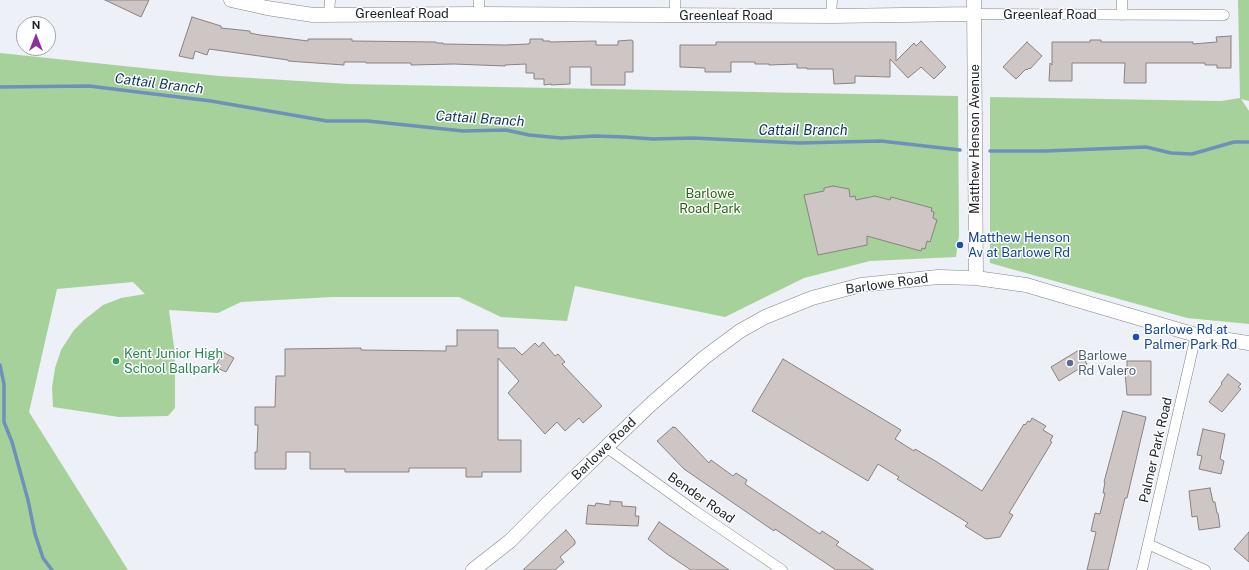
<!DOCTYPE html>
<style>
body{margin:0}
#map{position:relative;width:1249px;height:570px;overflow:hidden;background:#edf0f6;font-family:"Public Sans",sans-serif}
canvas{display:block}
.north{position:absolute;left:16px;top:16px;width:40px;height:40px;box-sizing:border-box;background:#fdfeff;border:1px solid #a4a5a7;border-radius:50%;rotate:0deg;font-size:11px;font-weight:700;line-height:16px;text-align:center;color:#1f2022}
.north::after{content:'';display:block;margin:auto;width:14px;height:18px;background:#8b319d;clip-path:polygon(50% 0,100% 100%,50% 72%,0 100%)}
</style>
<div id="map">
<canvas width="1249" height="570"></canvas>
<div class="north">N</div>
</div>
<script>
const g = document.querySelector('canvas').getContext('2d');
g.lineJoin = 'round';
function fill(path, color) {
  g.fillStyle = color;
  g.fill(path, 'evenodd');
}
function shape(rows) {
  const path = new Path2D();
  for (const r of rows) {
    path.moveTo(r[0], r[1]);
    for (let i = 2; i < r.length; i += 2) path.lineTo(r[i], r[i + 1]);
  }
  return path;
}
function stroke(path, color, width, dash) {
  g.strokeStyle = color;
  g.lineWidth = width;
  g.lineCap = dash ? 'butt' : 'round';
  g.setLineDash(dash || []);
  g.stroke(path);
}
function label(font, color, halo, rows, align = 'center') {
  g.font = font + ' "Public Sans",sans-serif';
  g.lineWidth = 3;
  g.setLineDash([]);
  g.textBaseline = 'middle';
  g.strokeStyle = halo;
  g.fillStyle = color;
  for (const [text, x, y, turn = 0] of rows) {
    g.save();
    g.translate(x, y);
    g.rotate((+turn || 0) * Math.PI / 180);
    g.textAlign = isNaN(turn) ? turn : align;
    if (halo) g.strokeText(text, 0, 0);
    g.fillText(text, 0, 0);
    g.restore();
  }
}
fill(shape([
 [1238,0,1249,0,1249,101,1241,99,1249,111,1249,324,1187,318,990,263,990,97,1221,101,1240,98],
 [0,53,219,76,349,84,958,96,959,235,956,257,870,261,804,278,725,317,575,286,567,321,501,317,459,297,332,297,241,302,218,313,169,310,175,354,175,408,168,416,119,417,53,407,52,388,55,368,61,350,74,330,84,320,103,305,121,298,145,294,133,282,57,289,29,412,128,570,0,570]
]), '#a7d19a');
stroke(shape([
 [0,87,89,86,211,101,327,121,368,121,463,131,506,130,529,135,561,138,595,136,625,137,653,139,693,138,799,143,881,141,960,150],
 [990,151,1045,151,1146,147,1171,153,1192,154,1234,142,1249,142],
 [0,365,4,384,4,422,12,442,28,500,35,534,43,558,52,570]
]), '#6d91ba', 3.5);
const building = shape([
 [105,0,149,0,141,17,105,0],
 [192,17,221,26,221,28,250,31,250,33,260,35,308,41,308,39,352,39,352,41,436,42,437,43,443,43,443,44,505,45,529,44,529,43,530,43,530,39,543,39,543,41,550,41,550,42,596,41,596,45,618,45,618,41,631,40,633,41,633,72,625,72,625,85,591,85,591,67,570,67,570,84,551,85,551,84,544,85,544,79,534,79,534,73,526,73,526,64,505,65,505,66,454,64,411,65,411,63,366,63,366,62,344,62,344,65,288,61,288,60,209,49,207,55,195,51,193,59,179,56,192,17],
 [1231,36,1231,68,1217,68,1217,65,1205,65,1205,63,1146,63,1146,83,1124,83,1125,63,1072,63,1072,81,1049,81,1050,63,1052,65,1052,42,1090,42,1090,40,1101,40,1101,42,1193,42,1193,44,1217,42,1216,37,1231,36],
 [921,41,946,67,934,79,921,67,908,78,890,59,890,77,855,76,855,83,834,84,833,69,807,69,807,68,797,68,797,64,769,65,769,64,755,64,755,62,731,62,731,72,705,72,705,68,680,67,680,45,716,45,716,42,896,42,896,61,914,43,916,46,921,41],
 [1027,42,1042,56,1030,69,1029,68,1027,70,1026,69,1016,79,1003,67,1027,42],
 [833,186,849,189,850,197,855,196,856,200,875,196,890,200,891,197,932,208,931,211,934,212,933,218,937,220,930,242,927,241,925,249,922,248,921,251,867,236,867,245,818,255,804,195,824,191,824,188,833,186],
 [457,330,498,330,498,348,515,348,522,355,535,343,539,347,543,342,555,356,558,354,565,362,562,364,602,406,583,423,579,418,565,431,557,422,545,434,508,393,519,381,498,358,498,440,521,440,521,472,482,472,482,477,466,477,466,468,409,468,409,472,345,472,345,469,310,469,310,452,286,452,286,469,255,469,255,452,257,452,258,425,255,425,255,407,275,407,276,376,285,376,285,349,361,348,361,350,446,351,446,346,457,346,457,330],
 [1079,350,1087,364,1059,381,1051,367,1079,350],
 [223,352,234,358,226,372,215,367,223,352],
 [783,359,901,430,895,439,914,451,915,449,937,462,982,491,1024,424,1025,425,1028,421,1030,422,1032,418,1046,426,1043,430,1053,436,1050,441,1052,442,1009,513,1013,515,1000,537,986,539,965,526,968,523,897,479,899,477,878,464,868,481,752,411,783,359],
 [1127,361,1151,361,1151,395,1127,395,1125,372,1127,372,1127,361],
 [1228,374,1241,384,1238,387,1241,389,1222,412,1209,402,1222,384,1221,383,1228,374],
 [1123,411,1146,417,1127,498,1125,498,1108,570,1087,570,1096,532,1091,531,1095,513,1100,514,1105,493,1103,493,1105,482,1104,482,1123,411],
 [673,427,674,428,675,427,709,463,711,460,733,476,736,473,747,480,745,484,820,534,822,531,839,542,836,545,874,570,836,570,775,529,774,531,684,469,657,441,673,427],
 [1203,429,1225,434,1220,459,1224,461,1221,474,1199,469,1202,456,1197,455,1203,429],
 [1210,488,1213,502,1215,502,1217,513,1218,513,1220,527,1199,530,1197,516,1192,517,1189,491,1210,488],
 [610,501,622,502,622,506,636,507,635,516,639,516,638,526,586,524,588,505,595,506,596,503,610,505,610,501],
 [659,522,681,537,729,570,691,570,667,554,648,539,659,522],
 [566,530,575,541,575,544,560,557,564,562,555,570,523,570,566,530],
 [1249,532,1249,562,1234,549,1249,532]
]);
fill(building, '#cdc6c4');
stroke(building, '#898281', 1);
const street = shape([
 [479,0,479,14],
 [1122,0,1122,15],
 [329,14,330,0],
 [974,14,1224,15],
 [675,15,675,0],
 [831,16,832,0],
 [606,447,695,511,782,570],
 [1148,544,1205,570],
 [1142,570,1196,335]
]);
const secondary = shape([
 [231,0,267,8,313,15,479,14,831,16,974,14],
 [974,0,976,278],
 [473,570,510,541,549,502,650,405,705,357,740,331,765,317,812,298,861,285,938,277,976,278,1026,285,1196,335,1249,343]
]);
stroke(street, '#818489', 11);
stroke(secondary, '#818489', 15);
stroke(street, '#fff', 10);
stroke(secondary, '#fff', 14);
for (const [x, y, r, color] of [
 [960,245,4,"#1a4fb4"],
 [1136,337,4,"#1a4fb4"],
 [116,361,4,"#2e9e5b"],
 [1070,363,4,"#5c6f8a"]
]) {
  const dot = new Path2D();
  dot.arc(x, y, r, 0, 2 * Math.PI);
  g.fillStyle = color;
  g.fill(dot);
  stroke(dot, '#fdfeff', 1.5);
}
label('13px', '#1f2022', '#fdfeff', [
 ["Greenleaf Road",402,14],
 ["Greenleaf Road",1050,15],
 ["Greenleaf Road",726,16],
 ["Matthew Henson Avenue",975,139,-90],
 ["Barlowe Road",887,284,-8],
 ["Barlowe Road",604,449,-44],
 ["Palmer Park Road",1156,450,-77],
 ["Bender Road",701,498,35]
]);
label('13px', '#2c6511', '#fdfeff', [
 ["Barlowe",710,194],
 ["Road Park",710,209]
]);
label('13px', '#164399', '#fdfeff', [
 ["Matthew Henson",968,238],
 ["Av at Barlowe Rd",968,253],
 ["Barlowe Rd at",1144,330],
 ["Palmer Park Rd",1144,345]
], 'left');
label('13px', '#27864d', '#fdfeff', [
 ["Kent Junior High",124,354],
 ["School Ballpark",124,369]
], 'left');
label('13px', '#4e5e75', '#fdfeff', [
 ["Barlowe",1078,356],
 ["Rd Valero",1078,371]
], 'left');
label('italic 14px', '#0f3559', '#fdfeff', [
 ["Cattail Branch",159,84,7],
 ["Cattail Branch",480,119,4],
 ["Cattail Branch",803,131]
]);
</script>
